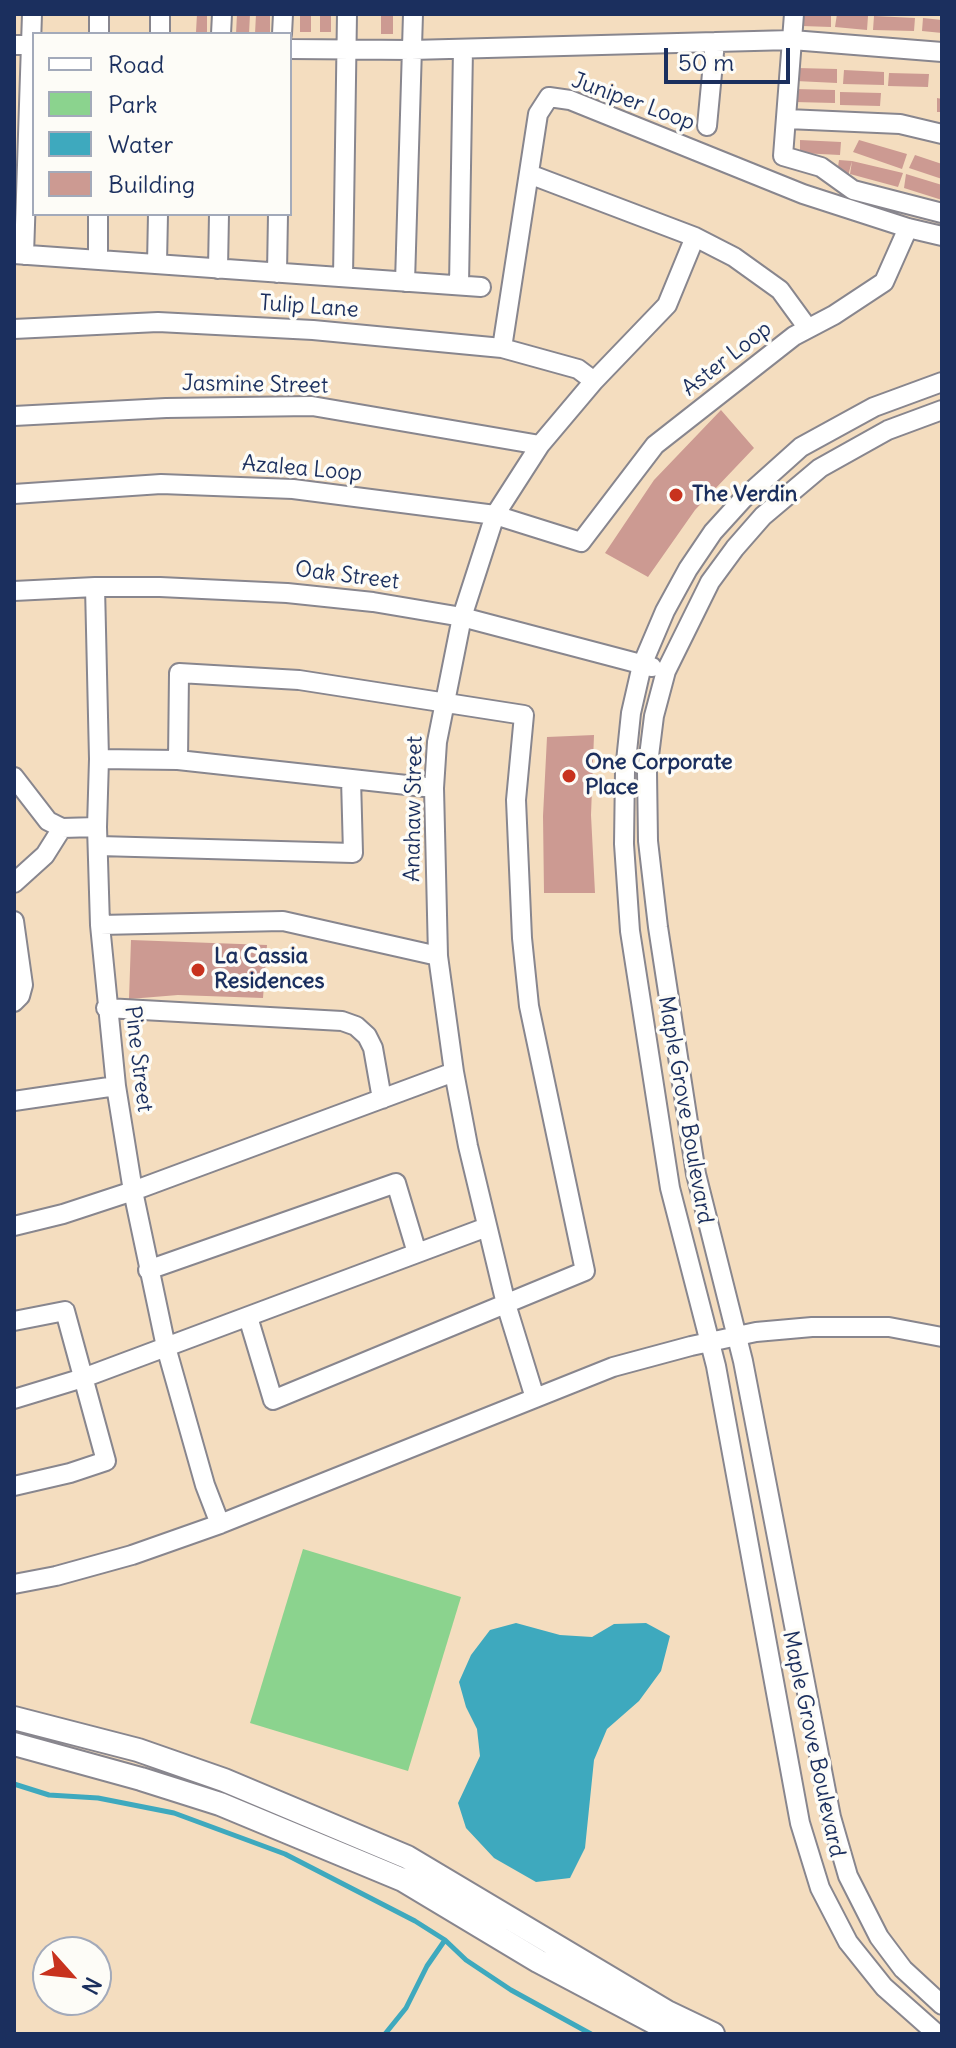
<!DOCTYPE html>
<style>
body{margin:0}
#map{position:relative;width:956px;height:2048px;overflow:hidden;background:#f4ddbf;font-family:Delius,sans-serif}
canvas{display:block}
.frame{position:absolute;inset:0;border:16px solid #1b2f5e;pointer-events:none}
.legend{position:absolute;left:32px;top:32px;width:260px;height:184px;box-sizing:border-box;background:#fdfcf7;border:2px solid #a3aaba;margin:0;padding:10px 14px;list-style:none;font-size:24px;color:#1b2f5e}
.legend li{display:flex;align-items:center;gap:16px;height:40px}
.legend b{width:40px;border:2px solid #a3aaba}
.north{position:absolute;left:32px;top:1936px;width:80px;height:80px;box-sizing:border-box;background:#fdfcf7;border:2px solid #a3aaba;border-radius:50%;rotate:117deg;font-size:22px;font-weight:700;line-height:32px;text-align:center;color:#1b2f5e}
.north::after{content:'';display:block;margin:auto;width:28px;height:36px;background:#c8321e;clip-path:polygon(50% 0,100% 100%,50% 72%,0 100%)}
.scale{position:absolute;left:664px;top:48px;width:126px;height:36px;box-sizing:border-box;border:4px solid #1b2f5e;border-top:0;padding-left:10px;font-size:24px;line-height:28px;white-space:nowrap;color:#1b2f5e;-webkit-text-stroke:6px #fdfcf7;paint-order:stroke}
</style>
<div id="map">
<canvas width="956" height="2048"></canvas>
<div class="frame"></div>
<ul class="legend">
<li><b style="height:10px;background:#fff"></b>Road</li>
<li><b style="height:22px;background:#8bd38e"></b>Park</li>
<li><b style="height:22px;background:#3ea9be"></b>Water</li>
<li><b style="height:22px;background:#cc9a92"></b>Building</li>
</ul>
<div class="north">N</div>
<div class="scale">50 m</div>
</div>
<script>
const g = document.querySelector('canvas').getContext('2d');
g.lineJoin = 'round';
function fill(path, color) {
  g.fillStyle = color;
  g.fill(path, 'evenodd');
}
function shape(rows) {
  const path = new Path2D();
  for (const r of rows) {
    path.moveTo(r[0], r[1]);
    for (let i = 2; i < r.length; i += 2) path.lineTo(r[i], r[i + 1]);
  }
  return path;
}
function stroke(path, color, width, dash) {
  g.strokeStyle = color;
  g.lineWidth = width;
  g.lineCap = dash ? 'butt' : 'round';
  g.setLineDash(dash || []);
  g.stroke(path);
}
function label(font, color, halo, rows, align = 'center') {
  g.font = font + ' Delius,sans-serif';
  g.lineWidth = 7;
  g.setLineDash([]);
  g.textBaseline = 'middle';
  g.strokeStyle = halo;
  g.fillStyle = color;
  for (const [text, x, y, turn = 0] of rows) {
    g.save();
    g.translate(x, y);
    g.rotate((+turn || 0) * Math.PI / 180);
    g.textAlign = isNaN(turn) ? turn : align;
    if (halo) g.strokeText(text, 0, 0);
    g.fillText(text, 0, 0);
    g.restore();
  }
}
fill(shape([
 [303,1549,461,1597,408,1771,250,1723]
]), '#8bd38e');
fill(shape([
 [516,1623,560,1635,592,1637,614,1624,646,1623,670,1636,661,1671,639,1701,607,1729,594,1760,585,1848,570,1878,536,1882,494,1858,466,1828,458,1803,480,1756,477,1729,466,1707,459,1682,471,1655,490,1630]
]), '#3ea9be');
stroke(shape([
 [14,1784,49,1795,98,1798,174,1813,285,1854,415,1921,445,1940,466,1960,511,1990,591,2034],
 [385,2034,406,2008,427,1966,445,1940]
]), '#3ea9be', 5);
fill(shape([
 [197,14,207,14,207,32,196,32],
 [237,14,250,14,249,34,236,34],
 [256,14,270,14,270,34,255,34],
 [300,14,311,14,311,32,300,32],
 [320,14,331,14,331,32,320,32],
 [381,14,393,14,393,34,381,34],
 [802,14,831,15,831,27,802,26],
 [837,14,868,16,867,30,835,27],
 [874,16,915,18,914,31,873,30],
 [923,18,942,20,942,33,922,31],
 [797,68,837,69,837,83,796,81],
 [844,70,884,72,884,85,843,84],
 [889,73,929,74,928,87,888,86],
 [795,89,835,90,835,103,794,102],
 [840,92,881,93,880,106,840,105],
 [937,98,942,99,942,112,937,112],
 [800,140,841,142,840,155,800,153],
 [859,140,907,154,902,169,853,152],
 [915,155,942,164,942,179,909,168],
 [839,160,852,161,903,173,898,187,850,174,852,161,848,176,837,174],
 [906,174,942,185,942,200,904,188],
 [721,410,754,448,695,510,648,577,605,553,654,480],
 [594,735,591,815,595,893,544,893,543,816,547,737],
 [131,940,267,945,263,998,178,995,129,999]
]), '#cc9a92');
const minor = shape([
 [794,14,783,156,821,167,853,190,942,213],
 [99,34,99,14],
 [160,34,160,14],
 [221,34,222,14],
 [282,34,283,14],
 [14,45,34,45],
 [290,49,411,50,792,40,942,52],
 [787,119,900,124,942,134],
 [707,126,715,42],
 [529,174,695,237,734,257,780,290,807,327],
 [14,254,481,287],
 [24,255,32,14],
 [98,260,98,214],
 [157,264,158,214],
 [218,269,219,214],
 [277,273,278,214],
 [343,277,347,14],
 [405,282,413,14],
 [459,285,463,49],
 [14,329,158,322,313,330,502,348,578,369,594,381],
 [502,348,538,114,549,97,570,100,803,194,908,228,942,236],
 [942,410,888,430,820,468,763,516,735,548,710,582,666,671,654,716,647,772,648,841,658,927,696,1174,743,1361,831,1817,848,1876,879,1937,903,1969,942,2005],
 [14,416,166,408,312,406,540,445],
 [14,494,161,484,293,489,495,515,581,542,655,445,794,336,834,315,884,282,908,228],
 [95,587,99,759,97,827,100,925,116,1086,133,1191,166,1347,205,1485,220,1524],
 [14,591,95,587,160,587,287,593,373,602,462,617,652,667],
 [99,759,178,760,434,788],
 [178,760,179,673,299,680,524,715,516,800,522,938,529,1006,585,1271,273,1400,248,1317],
 [14,777,48,821,62,828,97,827],
 [99,846,353,853,351,779],
 [14,883,45,855,62,828],
 [14,921,23,985,20,996,14,1002],
 [100,925,283,921,438,956],
 [106,1008,342,1021,356,1026,367,1036,373,1048,382,1099],
 [14,1101,116,1086],
 [14,1226,63,1214,133,1191,454,1072],
 [148,1270,396,1183,417,1253],
 [14,1321,65,1311,106,1461,70,1473,14,1486],
 [535,1398,506,1304,468,1146,454,1072,438,956,434,788,437,742,462,617,495,515,540,445,594,381,667,305,695,237],
 [14,1399,83,1378,487,1227],
 [14,1584,56,1576,132,1555,220,1524,613,1367,691,1346,756,1332,812,1327,889,1327,942,1337],
 [937,2034,884,1987,848,1942,820,1888,800,1823,716,1366,670,1188,630,931,624,844,625,771,631,713,642,665,665,611,688,569,713,532,743,499,801,447,874,407,942,382]
]);
const major = shape([
 [14,1718,138,1750,224,1780,407,1857,667,2012,713,2034],
 [14,1744,141,1779,220,1804,403,1880,538,1961,676,2034]
]);
stroke(minor, '#88868e', 22);
stroke(major, '#88868e', 26);
stroke(minor, '#fff', 18);
stroke(major, '#fff', 22);
for (const [x, y, r, color] of [
 [676,495,8,"#c8321e"],
 [569,776,8,"#c8321e"],
 [198,970,8,"#c8321e"]
]) {
  const dot = new Path2D();
  dot.arc(x, y, r, 0, 2 * Math.PI);
  g.fillStyle = color;
  g.fill(dot);
  stroke(dot, '#fdfcf7', 3);
}
label('22px', '#1b2f5e', '#fdfcf7', [
 ["Juniper Loop",633,102,20],
 ["Tulip Lane",309,307,4],
 ["Aster Loop",727,359,-38],
 ["Jasmine Street",255,385,1],
 ["Azalea Loop",302,469,5],
 ["Oak Street",347,576,7],
 ["Anahaw Street",414,809,-89],
 ["Pine Street",138,1059,83],
 ["Maple Grove Boulevard",685,1110,80],
 ["Maple Grove Boulevard",813,1744,78]
]);
label('bold 22px', '#1b2f5e', '#fdfcf7', [
 ["The Verdin",692,495],
 ["One Corporate",585,763],
 ["Place",585,788],
 ["La Cassia",214,957],
 ["Residences",214,982]
], 'left');
</script>
